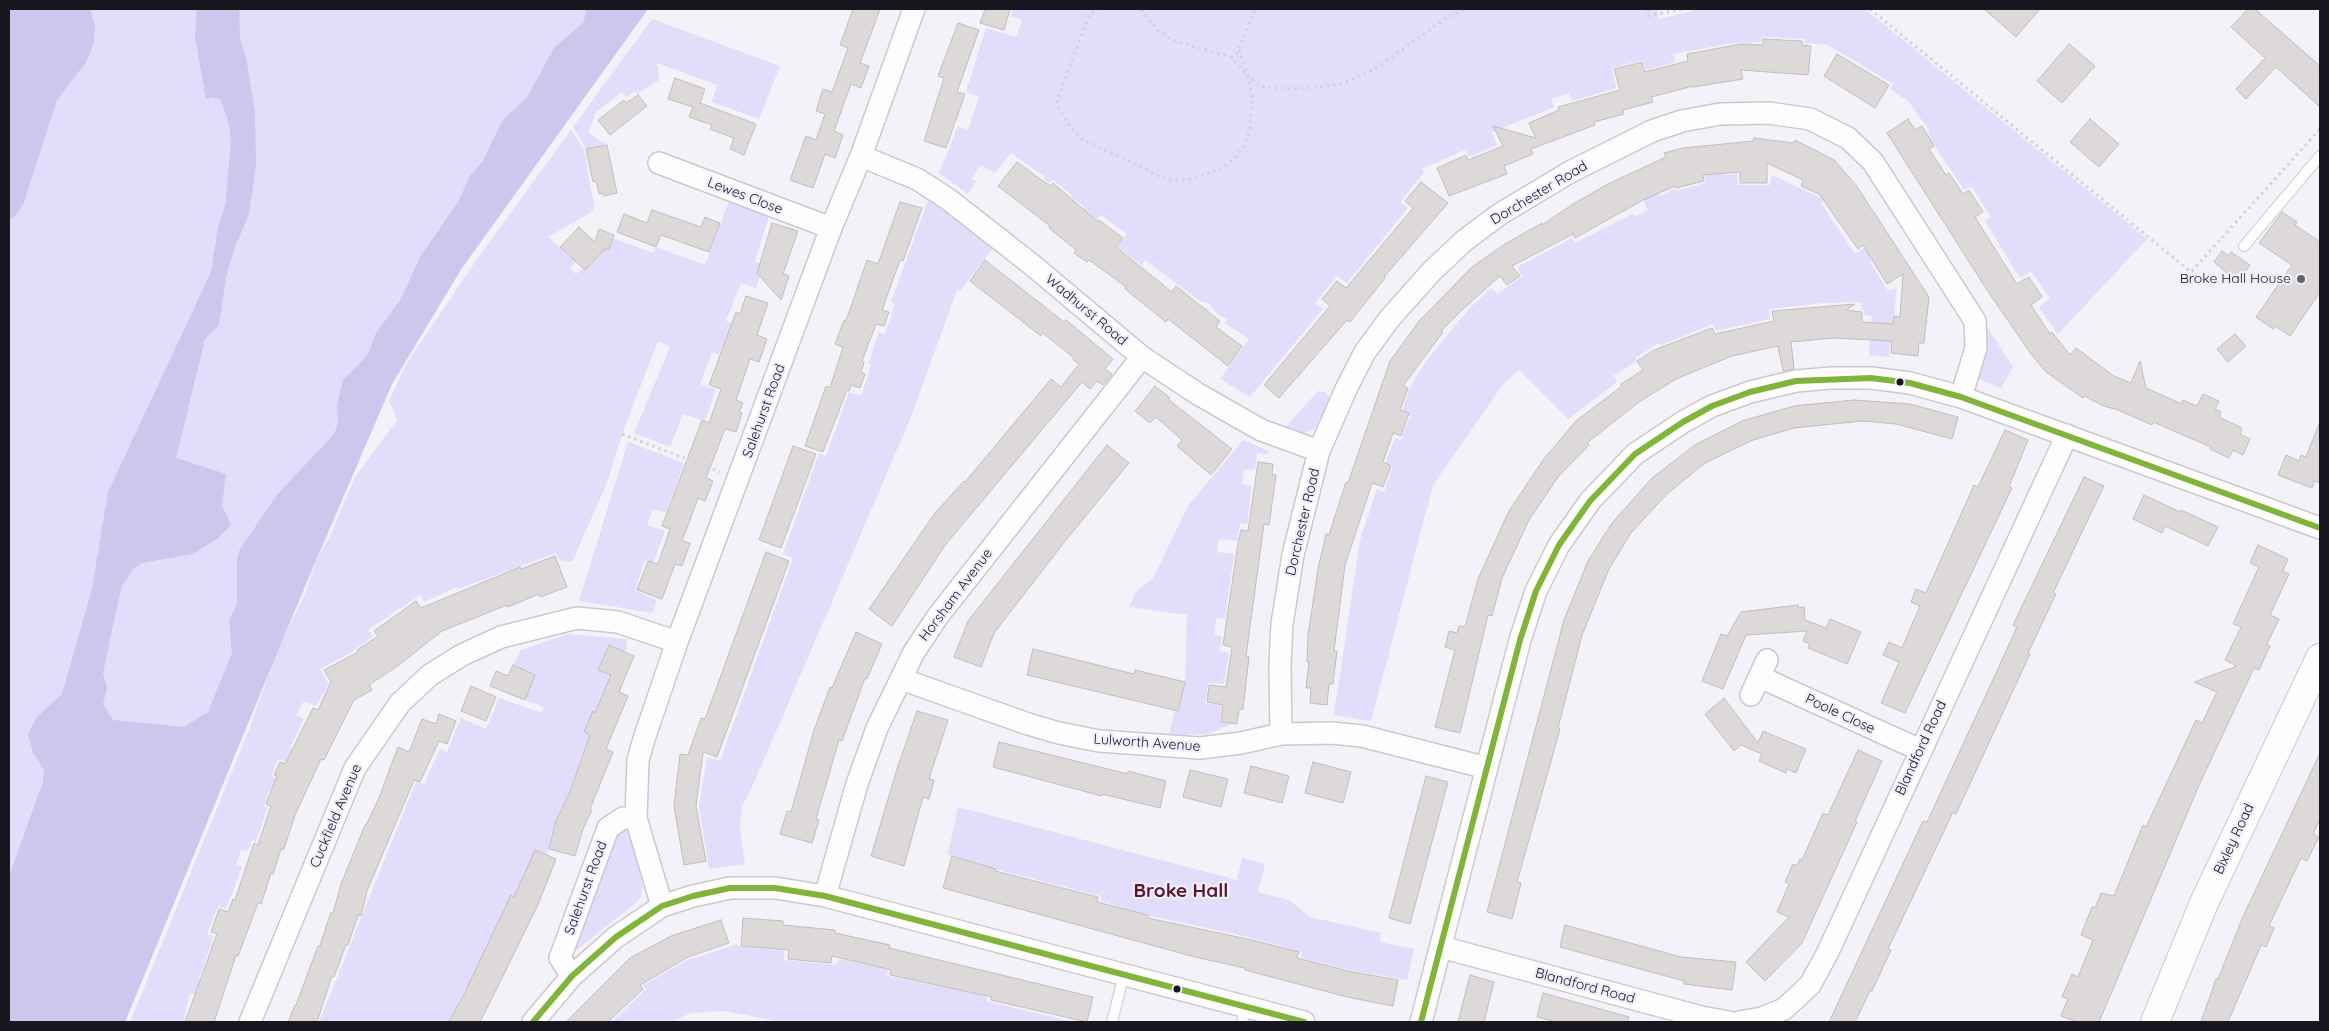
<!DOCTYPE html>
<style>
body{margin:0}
#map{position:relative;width:2329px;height:1031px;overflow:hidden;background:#f2f2f8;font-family:Quicksand,sans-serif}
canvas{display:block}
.frame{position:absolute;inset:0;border:10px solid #18161e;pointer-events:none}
</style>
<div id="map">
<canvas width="2329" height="1031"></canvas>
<div class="frame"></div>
</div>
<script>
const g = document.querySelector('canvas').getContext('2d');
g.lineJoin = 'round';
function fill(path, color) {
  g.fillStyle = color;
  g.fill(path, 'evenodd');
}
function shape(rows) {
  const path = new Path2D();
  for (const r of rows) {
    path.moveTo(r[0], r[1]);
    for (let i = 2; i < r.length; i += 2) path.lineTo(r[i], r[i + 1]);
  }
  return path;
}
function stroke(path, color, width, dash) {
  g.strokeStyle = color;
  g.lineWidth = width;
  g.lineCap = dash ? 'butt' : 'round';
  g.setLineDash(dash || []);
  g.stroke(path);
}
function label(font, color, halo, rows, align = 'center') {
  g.font = font + ' Quicksand,sans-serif';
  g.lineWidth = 4.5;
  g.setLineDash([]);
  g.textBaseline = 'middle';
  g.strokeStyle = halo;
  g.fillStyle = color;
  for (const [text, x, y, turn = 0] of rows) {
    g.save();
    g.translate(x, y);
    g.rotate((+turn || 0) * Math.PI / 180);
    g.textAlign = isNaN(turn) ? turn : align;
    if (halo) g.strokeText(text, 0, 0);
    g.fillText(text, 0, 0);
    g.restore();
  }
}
fill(shape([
 [9,9,648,9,462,268,413,346,392,384,285,635,306,592,317,560,332,532,355,477,397,420,389,400,408,361,480,255,571,130,584,150,595,210,548,237,576,262,570,268,576,274,582,269,584,271,605,249,609,250,613,238,653,253,656,247,705,265,729,201,769,216,755,261,761,264,757,273,760,276,756,288,741,283,726,321,743,327,734,351,723,346,719,354,712,352,700,384,716,390,705,421,683,414,670,447,634,433,670,347,658,341,622,434,607,483,572,562,560,560,556,553,458,589,457,587,424,602,406,569,420,595,368,630,373,636,350,653,320,669,329,684,316,706,304,701,296,715,304,719,290,748,295,751,290,763,278,759,271,776,280,780,274,793,269,791,264,806,267,808,256,842,252,840,248,851,241,850,236,865,242,867,226,909,218,906,213,918,207,934,214,936,199,979,204,981,199,996,190,993,183,1022,130,1022,249,730,274,659,125,1022,9,1022],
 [1013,9,1657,9,1659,19,1700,9,1865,9,2147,239,2058,334,2039,307,2050,298,2031,271,2020,278,1985,221,1991,217,1971,186,1964,190,1936,148,1928,133,1930,131,1908,101,1890,89,1893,84,1828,45,1805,43,1805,39,1762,37,1761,42,1733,43,1673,54,1675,62,1646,70,1643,60,1612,68,1616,88,1572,101,1569,93,1551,99,1555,107,1492,132,1497,145,1469,157,1465,150,1422,169,1424,172,1400,202,1408,208,1347,283,1337,276,1315,303,1323,309,1250,397,1220,379,1249,339,1225,323,1227,319,1217,314,1209,303,1200,301,1145,260,1142,265,1117,247,1127,234,1101,215,1095,222,1082,210,1084,207,1071,197,1072,195,1053,180,1049,183,1044,179,1045,177,1011,153,995,173,981,165,972,179,976,181,968,194,939,173,958,126,968,130,979,97,966,92,986,28,1016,37,1022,20,1011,16],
 [652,19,780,66,759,119,712,102,717,85,657,63,659,80,637,94,635,91,626,97,622,92,595,113,589,133,607,145,586,149,573,127],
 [1721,171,1722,175,1737,174,1738,185,1770,185,1772,175,1823,199,1821,203,1855,254,1868,245,1877,257,1870,262,1888,291,1897,288,1889,357,1869,355,1872,316,1865,315,1860,302,1825,303,1769,309,1770,319,1716,331,1713,324,1661,345,1659,343,1635,358,1637,361,1613,376,1617,382,1568,419,1519,370,1504,383,1433,485,1371,721,1334,715,1360,540,1377,489,1384,492,1393,466,1385,464,1395,438,1401,440,1410,416,1402,411,1410,387,1427,360,1468,310,1491,288,1497,294,1522,277,1517,267,1572,238,1575,243,1632,214,1634,217,1648,210,1642,197,1657,191,1660,196,1674,189,1675,191,1705,183,1704,172],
 [929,198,996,244,960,291,957,290,912,414,832,602,752,787,742,806,740,828,745,864,709,869,699,807,707,757,720,761,793,558,783,554,819,453,826,456,849,392,861,396,871,365,868,364,879,332,885,334,895,304,891,302],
 [1985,324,2013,367,2001,388,1977,378],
 [1318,391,1325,392,1332,401,1322,421,1314,429,1306,433,1287,430,1289,423],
 [1243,440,1269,451,1268,454,1257,453,1255,470,1244,469,1242,484,1252,486,1251,491,1247,524,1240,523,1237,541,1219,539,1217,552,1234,554,1225,619,1216,618,1214,635,1222,636,1220,651,1229,653,1224,684,1208,683,1205,703,1222,706,1220,723,1231,724,1208,734,1169,735,1175,710,1178,711,1185,682,1187,615,1129,607,1136,592,1153,578,1188,506],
 [628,442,684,463,666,513,653,509,647,525,665,531,653,563,645,560,635,591,656,600,653,613,579,601],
 [568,634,627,639,626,652,609,645,599,669,611,675,597,710,596,713,593,712,584,732,591,735,589,743,587,742,578,765,580,766,578,773,576,772,567,798,556,820,547,855,535,850,517,891,516,898,511,895,467,991,465,990,449,1022,319,1022,416,782,424,784,440,749,447,752,461,718,486,729,499,698,542,713,544,707,525,700,535,675,513,665,521,650],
 [958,807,1237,880,1242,858,1265,864,1258,892,1289,900,1310,917,1381,933,1380,942,1414,949,1407,980,1350,970,1301,958,1302,952,1249,937,1151,916,1101,901,1101,896,998,870,948,854],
 [630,828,643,887,641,897,636,903,573,953,616,830],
 [737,944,737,946,784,951,784,960,837,965,839,959,888,970,887,976,987,996,986,1001,1073,1022,782,1022,724,1011,691,1013,670,1022,612,1022,646,989,643,985,691,958,692,959]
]), '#e2ddfa');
fill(shape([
 [9,9,90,9,95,26,94,42,86,62,57,100,24,202,16,215,9,221],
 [197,9,239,9,240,39,246,57,255,112,256,166,249,214,235,247,226,277,219,325,205,339,176,458,226,474,222,505,231,525,218,538,193,554,142,563,133,569,121,588,103,673,107,688,103,704,113,720,184,727,208,712,232,653,229,620,237,605,237,560,239,551,276,496,334,434,338,424,337,405,343,380,367,356,376,333,401,299,420,257,458,202,470,176,483,161,502,121,527,97,554,48,584,22,586,9,648,9,462,268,392,384,308,578,125,1022,9,1022,9,876,43,782,44,770,33,752,28,734,37,717,62,694,92,589,108,492,211,272,218,228,225,205,231,142,229,125,221,100,212,97,206,99,195,36]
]), '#cec6ed');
const building = shape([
 [853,9,880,9,860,63,869,66,861,88,851,84,834,131,843,135,835,158,825,154,813,188,790,180,806,136,816,140,825,114,816,111,823,89,832,92,848,48,840,45,853,9],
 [985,9,1010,9,1004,30,980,23,985,9],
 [1984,9,2040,9,2016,37,1984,9],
 [2248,9,2255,9,2320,66,2320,107,2276,67,2246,99,2236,89,2265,58,2231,27,2248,9],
 [958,23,979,30,957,92,965,94,946,148,924,141,944,78,938,76,958,23],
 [1763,39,1802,41,1802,45,1811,46,1808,75,1741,70,1743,79,1693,87,1693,86,1651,97,1653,102,1623,110,1624,114,1594,122,1595,125,1531,149,1533,154,1504,166,1507,174,1449,196,1437,168,1466,155,1468,160,1503,146,1493,126,1536,138,1529,123,1559,110,1558,107,1620,90,1614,69,1642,62,1645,72,1688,61,1687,54,1741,44,1763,45,1763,39],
 [2069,44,2095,66,2062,103,2037,81,2069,44],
 [1837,54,1889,85,1875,108,1824,76,1837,54],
 [675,78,705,89,700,103,756,124,744,155,730,149,734,138,710,129,712,125,689,117,693,107,668,99,675,78],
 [638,95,647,106,610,135,598,120,624,100,626,103,638,95],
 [1908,119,1915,130,1922,126,1934,146,1929,149,1946,175,1949,173,1963,194,1969,190,1983,212,1975,217,2017,284,2029,277,2042,297,2031,305,2050,334,2052,332,2070,355,2076,348,2114,376,2131,383,2140,361,2146,388,2182,404,2183,400,2197,406,2203,394,2219,401,2215,409,2221,412,2219,417,2242,428,2240,434,2250,439,2243,455,2233,450,2229,458,2210,449,2211,447,2153,422,2152,425,2118,410,2104,406,2084,396,2083,398,2046,372,2031,354,1987,290,1887,133,1908,119],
 [2090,119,2119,144,2099,167,2070,142,2090,119],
 [1754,138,1793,143,1795,140,1834,160,1856,185,1929,297,1924,343,1919,343,1918,356,1891,353,1892,341,1834,338,1791,342,1794,369,1783,371,1778,346,1732,356,1676,379,1639,402,1587,443,1589,445,1558,477,1529,520,1502,578,1492,616,1488,615,1460,733,1435,727,1455,650,1445,647,1449,631,1457,633,1459,626,1465,627,1478,579,1509,511,1543,460,1576,421,1622,386,1621,384,1643,370,1637,361,1654,350,1712,328,1715,334,1774,321,1772,311,1855,304,1846,310,1862,312,1862,322,1893,324,1894,316,1900,317,1903,274,1887,284,1863,245,1858,249,1819,194,1801,186,1803,180,1767,163,1767,183,1740,183,1740,172,1703,175,1704,181,1676,188,1675,186,1643,200,1575,238,1573,234,1512,266,1520,276,1507,285,1500,276,1460,312,1441,331,1443,332,1403,386,1408,388,1400,410,1409,413,1401,436,1393,433,1383,462,1391,466,1383,487,1372,483,1345,565,1334,651,1337,651,1333,684,1329,684,1327,705,1310,703,1311,688,1306,688,1309,662,1307,662,1308,635,1318,569,1326,534,1329,535,1346,482,1348,483,1390,361,1420,320,1472,267,1505,244,1542,223,1542,225,1573,204,1608,184,1666,157,1664,153,1683,148,1753,141,1754,138],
 [607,145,617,193,604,196,603,193,599,194,596,181,593,182,586,149,607,145],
 [1017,162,1050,186,1053,183,1098,222,1099,220,1123,238,1116,247,1137,264,1172,292,1176,286,1220,321,1216,327,1242,346,1228,366,1168,319,1166,322,1125,289,1126,287,1096,265,1089,260,1087,262,1074,253,1076,250,1049,228,1050,226,998,186,1017,162],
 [1421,182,1448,203,1384,277,1385,278,1350,322,1347,320,1279,398,1264,385,1330,306,1322,299,1337,281,1346,288,1413,208,1405,201,1421,182],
 [900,202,922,208,903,261,900,260,882,310,889,312,884,326,876,324,862,361,864,362,861,372,865,374,860,388,851,385,849,391,847,390,823,452,805,446,826,386,830,388,843,347,835,344,844,320,846,321,867,260,878,264,900,202],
 [652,210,701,227,705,217,720,223,709,252,661,235,656,247,617,232,624,214,647,223,652,210],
 [2282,212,2297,222,2295,225,2320,242,2320,292,2290,336,2275,326,2273,329,2256,317,2292,265,2259,243,2282,212],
 [772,223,798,231,783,274,789,276,781,300,757,273,772,223],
 [579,227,595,242,599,229,614,235,609,250,605,249,585,270,560,247,579,227],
 [2222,251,2228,256,2231,252,2250,265,2238,282,2214,262,2222,251],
 [985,260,1064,322,1066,320,1113,359,1105,369,1112,374,1103,385,1097,381,1090,389,1082,382,946,544,892,626,869,609,935,513,964,481,965,482,1051,379,1061,387,1079,364,1073,360,1074,358,1043,333,1041,336,970,281,985,260],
 [746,296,768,303,757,335,767,339,759,362,750,359,736,400,743,403,739,412,742,413,736,432,725,429,706,478,713,481,705,501,698,498,682,541,690,543,682,566,675,564,662,599,637,590,648,561,658,564,670,529,662,526,702,420,709,423,721,389,709,385,736,312,740,314,746,296],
 [2235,334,2246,346,2228,362,2217,349,2235,334],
 [1155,386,1170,398,1169,400,1232,449,1211,475,1177,446,1182,440,1156,417,1150,423,1135,411,1155,386],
 [1854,400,1910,404,1958,417,1952,439,1896,424,1862,421,1794,428,1753,440,1705,463,1667,494,1631,533,1609,569,1582,635,1558,728,1560,729,1517,882,1521,883,1512,919,1487,912,1564,620,1588,561,1612,523,1652,478,1695,445,1742,421,1794,406,1854,400],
 [2319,424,2320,483,2314,481,2312,488,2278,475,2286,455,2299,461,2301,455,2306,457,2319,424],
 [2005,430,2028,440,2009,487,2012,488,1905,713,1881,703,1899,662,1883,655,1889,642,1902,648,1920,606,1911,602,1916,589,1926,593,1974,485,1978,487,2005,430],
 [1107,445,1129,463,1066,540,994,633,981,667,954,657,968,621,1107,445],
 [793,446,816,454,781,548,759,540,793,446],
 [1258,462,1273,464,1272,474,1276,475,1269,525,1264,524,1246,656,1249,657,1243,709,1239,709,1237,724,1221,722,1223,705,1207,702,1209,685,1226,687,1232,647,1223,645,1238,543,1241,530,1248,531,1258,462],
 [2084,477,2104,486,2053,593,2056,594,2028,653,2030,654,1956,814,1953,812,1888,949,1891,950,1872,991,1870,991,1855,1022,1829,1022,1923,821,1927,822,1990,686,2017,627,2013,625,2084,477],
 [2144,495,2180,512,2181,510,2218,527,2208,546,2165,526,2162,533,2133,519,2144,495],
 [2258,545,2288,559,2283,571,2289,574,2270,615,2279,619,2267,644,2270,646,2259,670,2254,668,2200,783,2099,1022,2077,1022,2061,1016,2068,999,2062,997,2072,974,2078,977,2093,940,2081,935,2092,907,2095,908,2101,893,2114,896,2143,825,2146,827,2196,720,2202,723,2217,692,2194,682,2237,666,2225,660,2241,627,2233,624,2259,567,2250,563,2258,545],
 [766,552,789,561,717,757,703,752,696,806,706,861,684,865,674,806,680,754,688,755,701,718,705,719,766,552],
 [555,556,567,587,540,597,539,594,508,607,507,605,442,631,399,665,369,685,372,690,354,700,324,760,321,759,295,815,284,849,281,849,273,874,271,873,261,904,258,903,238,956,236,955,214,1022,185,1022,217,934,211,932,219,909,228,912,233,899,235,900,254,843,258,845,271,806,266,804,277,776,274,775,280,762,285,764,313,708,318,710,331,682,324,670,358,652,357,650,378,636,374,631,416,601,421,608,520,567,521,569,555,556],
 [1798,605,1798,608,1804,607,1805,620,1826,628,1830,619,1861,632,1847,664,1808,648,1810,644,1803,641,1807,631,1746,635,1723,689,1702,681,1721,634,1727,636,1741,612,1798,605],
 [856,632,882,644,867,679,865,678,842,741,839,740,816,819,819,820,812,843,780,834,787,811,791,812,814,730,830,687,832,688,856,632],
 [609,645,634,656,619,692,628,696,606,749,613,752,590,809,592,810,583,829,575,856,549,849,556,821,569,794,590,735,584,732,593,711,595,713,611,675,598,670,609,645],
 [1033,649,1134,674,1135,670,1185,682,1178,711,1027,675,1033,649],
 [513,665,535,675,525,700,490,686,496,671,508,676,513,665],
 [471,686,496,697,486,721,461,711,471,686],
 [1724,698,1758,743,1763,731,1806,749,1796,773,1787,769,1786,773,1759,761,1762,754,1741,745,1734,751,1705,714,1724,698],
 [917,711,948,720,929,779,934,780,929,799,923,797,904,866,871,856,897,769,917,711],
 [439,714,456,721,447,744,439,741,420,782,414,780,367,891,361,916,358,915,348,945,346,945,334,977,332,976,317,1022,288,1022,295,1005,296,1005,318,946,320,946,331,912,333,913,341,884,365,825,366,825,379,798,398,747,409,752,422,719,436,724,439,714],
 [999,742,1128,774,1128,771,1166,781,1160,808,1102,794,1102,796,993,767,999,742],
 [1858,750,1882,761,1855,821,1857,822,1802,943,1765,981,1746,962,1789,917,1777,912,1789,884,1785,882,1793,864,1797,866,1800,859,1802,860,1823,813,1828,815,1858,750],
 [2320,753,2320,819,2313,834,2319,837,2307,861,2301,858,2269,926,2274,928,2266,947,2261,945,2228,1022,2201,1022,2216,979,2218,979,2242,919,2320,753],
 [1313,762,1351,772,1343,803,1305,793,1313,762],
 [1251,766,1289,776,1282,803,1244,793,1251,766],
 [1190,770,1228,779,1221,807,1183,797,1190,770],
 [1426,776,1448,782,1410,924,1389,918,1426,776],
 [535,850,556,859,537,907,487,1008,480,1022,449,1022,466,990,511,895,514,897,535,850],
 [952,856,996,869,995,871,1098,897,1097,902,1148,915,1148,918,1252,940,1299,952,1297,958,1348,971,1398,980,1393,1006,1347,997,1245,970,1245,968,1195,957,943,888,952,856],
 [743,918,783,921,783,925,835,930,835,933,890,945,889,948,1093,997,1087,1022,991,1000,992,997,890,975,891,970,832,956,831,963,788,959,789,950,741,946,743,918],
 [721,920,729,943,688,957,640,985,643,989,608,1022,566,1022,630,958,671,936,721,920],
 [1565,925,1681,957,1736,962,1732,990,1684,984,1684,981,1560,947,1565,925],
 [1470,975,1494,982,1484,1022,1458,1022,1470,975],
 [1543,993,1629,1017,1628,1022,1557,1022,1537,1017,1543,993]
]);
fill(building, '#ddd9d9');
stroke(building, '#c1bdbd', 1);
const lane = shape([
 [2244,246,2320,156],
 [1112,1022,1124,974],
 [1242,1022,1246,1006]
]);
const street = shape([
 [861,156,917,179,948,199,1031,264,1142,357,1198,394,1261,430,1319,451],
 [659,163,831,228],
 [1760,677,1920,750],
 [901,679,1028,724,1059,733,1099,741,1200,748,1241,743,1281,734,1332,733,1362,736,1487,768],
 [1751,695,1767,660],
 [1281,734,1280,665,1282,624,1293,555,1319,451,1347,387,1365,352,1390,318,1432,271,1465,240,1500,214,1570,172,1652,131,1682,121,1720,114,1769,113,1810,119,1848,138,1873,162,1975,321,1976,348,1961,397],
 [636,818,662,906],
 [825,896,857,784,877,728,914,652,938,616,1142,357],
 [1441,947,1701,1017,1729,1022],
 [572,976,560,958,608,828,623,818,636,818,638,760,644,739,677,642,831,228,861,156,914,9],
 [250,1022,355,768,400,703,430,675,462,655,501,637,577,618,618,622,677,642],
 [533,1022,572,976,616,937,662,906,693,896,730,888,775,888,825,896,1304,1022],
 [1421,1022,1520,640,1536,591,1559,545,1590,501,1635,454,1683,422,1712,406,1750,392,1796,381,1831,378,1871,378,1910,383,1961,397,2320,528],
 [1739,1022,1762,1018,1784,1009,1810,985,1828,952,2067,435]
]);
const primary = shape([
 [2155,1022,2204,903,2320,658]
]);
stroke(lane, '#cac9d0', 12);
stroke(street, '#cac9d0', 24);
stroke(primary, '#cac9d0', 30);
stroke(shape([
 [1100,9,1089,15,1057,100,1058,107,1072,129,1083,140,1132,162,1160,177,1176,180,1193,179,1222,168,1235,158,1245,145,1250,129,1252,96,1248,77,1231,57,1174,41,1157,30,1141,9],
 [1648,9,1648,16,1683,9],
 [1870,9,2191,272,2320,129],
 [1239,50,1248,77,1263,87,1295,89,1327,86,1344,83,1375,69,1443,20,1464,9],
 [1231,57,1236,56,1255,9],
 [622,434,720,472]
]), '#d3d3d6', 3, [2.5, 4]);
stroke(lane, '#fdfdfe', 10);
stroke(street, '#fdfdfe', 21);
stroke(primary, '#fdfdfe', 28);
stroke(shape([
 [533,1022,572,976,616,937,662,906,693,896,730,888,775,888,825,896,1304,1022],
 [1421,1022,1520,640,1536,591,1559,545,1590,501,1635,454,1683,422,1712,406,1750,392,1796,381,1871,378,1910,383,1961,397,2320,528]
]), '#80b43b', 6);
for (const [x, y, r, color] of [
 [2301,279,5,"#64636a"],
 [1900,382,4.5,"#18161e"],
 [1177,989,4.5,"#18161e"]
]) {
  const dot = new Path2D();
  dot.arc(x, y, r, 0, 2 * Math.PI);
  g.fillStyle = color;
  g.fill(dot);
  stroke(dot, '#f0eefc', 2);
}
label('14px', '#18161e', '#f0eefc', [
 ["Dorchester Road",1539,193,-31],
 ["Lewes Close",745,196,21],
 ["Wadhurst Road",1086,310,40],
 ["Salehurst Road",764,411,-70],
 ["Dorchester Road",1303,522,-77],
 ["Horsham Avenue",956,595,-53],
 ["Poole Close",1840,714,25],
 ["Lulworth Avenue",1147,743,4],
 ["Blandford Road",1921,748,-65],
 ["Cuckfield Avenue",336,816,-67],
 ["Bixley Road",2234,839,-65],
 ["Salehurst Road",586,888,-70],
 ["Blandford Road",1585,986,15]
]);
label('14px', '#18161e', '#f0eefc', [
 ["Broke Hall House",2291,279]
], 'right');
label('bold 19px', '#5b1729', '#f0eefc', [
 ["Broke Hall",1181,891]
]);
</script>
